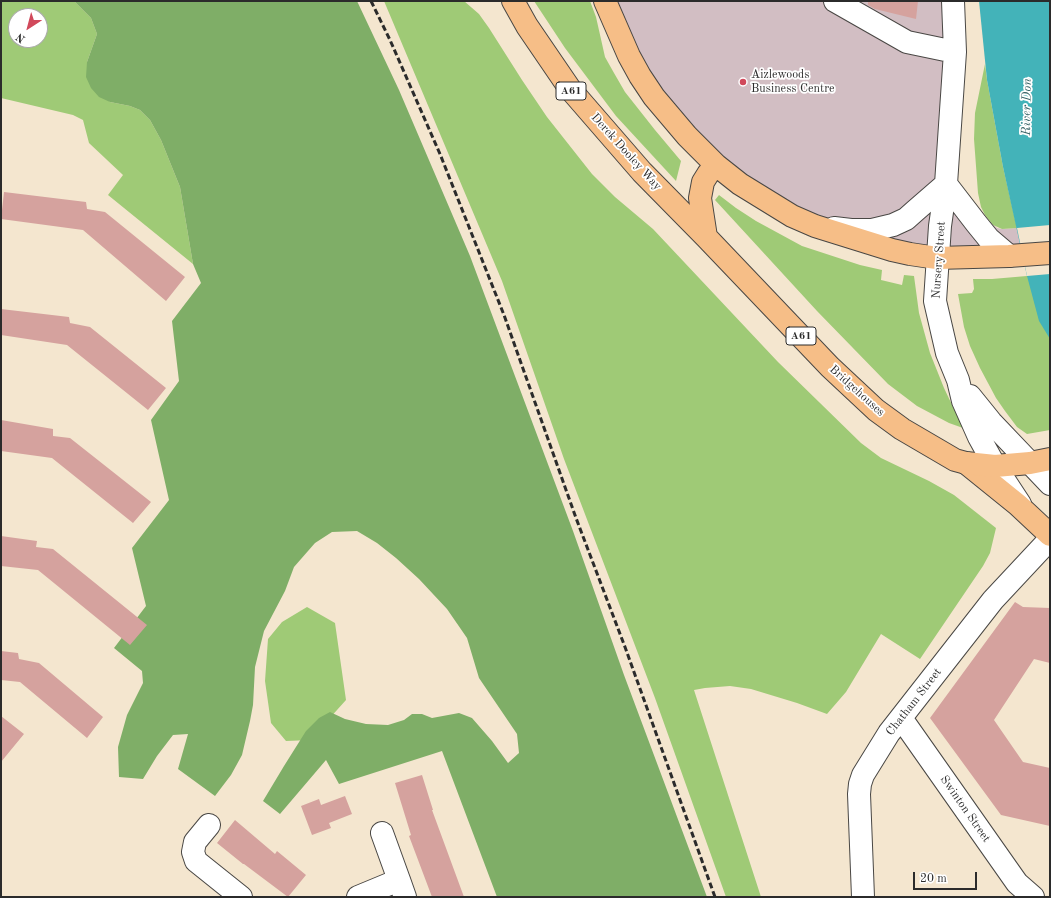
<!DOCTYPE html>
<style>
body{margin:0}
#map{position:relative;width:1051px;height:898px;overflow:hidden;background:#f4e6cf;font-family:"Old Standard TT",serif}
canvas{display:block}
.frame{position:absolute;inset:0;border:2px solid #2b2b2b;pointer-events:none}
.north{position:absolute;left:8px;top:8px;width:40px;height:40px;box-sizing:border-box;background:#fff;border:1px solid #aaa;border-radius:50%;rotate:216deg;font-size:11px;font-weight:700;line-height:16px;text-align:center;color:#2b2b2b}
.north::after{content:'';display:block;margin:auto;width:14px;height:18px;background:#d1495b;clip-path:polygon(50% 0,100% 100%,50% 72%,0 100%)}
.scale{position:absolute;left:913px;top:872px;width:64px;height:18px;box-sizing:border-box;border:2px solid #2b2b2b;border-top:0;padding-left:5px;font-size:12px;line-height:14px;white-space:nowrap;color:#2b2b2b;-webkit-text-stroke:3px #fff;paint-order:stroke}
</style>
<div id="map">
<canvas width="1051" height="898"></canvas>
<div class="frame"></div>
<div class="north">N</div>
<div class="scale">20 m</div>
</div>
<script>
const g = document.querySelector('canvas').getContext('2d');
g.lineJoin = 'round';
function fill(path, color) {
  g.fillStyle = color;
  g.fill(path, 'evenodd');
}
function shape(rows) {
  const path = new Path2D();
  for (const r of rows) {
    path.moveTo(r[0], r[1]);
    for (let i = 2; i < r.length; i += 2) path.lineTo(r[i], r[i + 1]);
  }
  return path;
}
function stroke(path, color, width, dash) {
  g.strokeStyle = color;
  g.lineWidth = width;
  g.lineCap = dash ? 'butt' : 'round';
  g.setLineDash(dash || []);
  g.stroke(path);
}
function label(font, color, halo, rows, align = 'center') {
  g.font = font + ' "Old Standard TT",serif';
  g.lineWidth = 3.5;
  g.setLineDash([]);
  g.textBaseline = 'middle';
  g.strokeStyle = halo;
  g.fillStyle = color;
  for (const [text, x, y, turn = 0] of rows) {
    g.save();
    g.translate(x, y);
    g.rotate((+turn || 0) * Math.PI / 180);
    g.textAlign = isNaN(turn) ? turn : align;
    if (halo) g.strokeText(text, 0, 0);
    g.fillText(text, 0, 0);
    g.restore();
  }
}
fill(shape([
 [605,1,953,1,946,184,976,223,989,221,997,228,1002,229,1017,228,1023,255,937,258,815,226,687,136]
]), '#d2bec3');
fill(shape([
 [1,1,74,1,91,18,97,34,87,62,110,102,130,106,140,110,150,120,161,140,180,187,193,264,108,195,123,175,89,143,83,120,73,115,1,98],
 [16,16,40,16,40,40,16,40],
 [384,1,464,1,479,14,489,28,522,80,547,117,592,174,615,197,653,229,778,362,861,443,881,458,929,481,954,495,996,528,990,553,983,566,920,659,881,634,846,692,827,714,797,703,751,689,730,686,705,688,694,690,761,897,726,897,655,698,564,459,502,281],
 [534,1,590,1,596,17,605,57,614,73,625,92,655,130,681,161,676,181,616,116,565,48],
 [985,64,987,80,1003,167,1017,228,1002,229,993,225,985,215,981,207,978,193,974,139,975,113],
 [719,195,736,208,756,221,802,246,860,265,882,270,881,280,902,285,904,275,914,276,919,313,930,353,944,388,963,428,949,423,917,406,888,384,817,311,715,200],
 [1050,274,1050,430,1027,434,1017,427,1005,411,996,398,980,368,970,346,964,327,958,294,972,293,974,289,973,279,992,279],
 [307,607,335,623,346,700,310,740,286,741,271,723,265,681,268,639,282,622]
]), '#9fca76');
fill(shape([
 [74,1,357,1,399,90,470,256,573,531,624,675,707,897,497,897,442,751,339,784,326,760,280,814,263,801,284,766,306,731,319,718,330,712,345,719,366,724,388,725,404,720,412,714,422,714,432,718,459,713,472,718,492,741,508,763,519,753,517,734,479,678,467,638,447,609,419,579,396,558,377,543,357,531,332,532,315,543,294,567,285,591,264,631,255,667,253,705,250,721,242,755,231,775,215,796,178,769,188,734,173,735,157,756,143,779,119,777,118,747,127,715,143,683,142,671,114,648,146,606,132,548,169,500,151,420,179,381,172,321,201,283,193,264,180,187,161,140,150,120,140,110,130,106,110,102,99,97,91,88,86,77,87,62,97,34,91,18]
]), '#7fae67');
fill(shape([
 [979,1,1050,1,1050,339,1039,321,1027,276,1003,167,987,80]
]), '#43b3b9');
fill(shape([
 [1050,225,1050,274,1027,276,1017,228]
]), '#f4e6cf');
fill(shape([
 [868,1,918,1,916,19,875,9,868,5],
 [4,192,86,202,87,209,105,212,185,277,166,301,83,230,1,219],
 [1,309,69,317,70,323,90,327,166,388,148,410,67,345,1,335],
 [1,420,53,429,53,436,70,438,151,502,133,523,52,458,1,451],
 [1,536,37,541,36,547,53,549,147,625,130,645,38,570,1,566],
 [1015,602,1023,607,1050,608,1050,663,1034,659,994,720,1023,762,1050,768,1050,826,1001,815,930,718],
 [1,651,18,653,19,659,39,663,103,717,87,738,20,682,1,680],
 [1,716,24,734,1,762],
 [422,775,433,810,432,810,464,897,432,897,409,836,411,835,395,783],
 [345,796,352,814,329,823,331,828,312,835,301,806,319,799,321,805],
 [235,820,275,854,277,851,306,875,288,897,244,864,243,864,217,843]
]), '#d5a29e');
const minor = shape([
 [835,1,907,42,955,52],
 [953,1,955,52,946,184,940,226,935,301,947,353,958,380,963,401,979,437,995,466,1020,504],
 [946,184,976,223,989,239,1009,256],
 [834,228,851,230,872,230,893,225,906,219,915,211,946,184],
 [970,396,991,422,1050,484],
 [901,718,1017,883,1033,897],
 [209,825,195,842,193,852,196,861,241,897],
 [382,833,399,880],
 [358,897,399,880,405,897],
 [863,897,859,794,860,784,863,775,889,733,993,600,1050,539]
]);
const major = shape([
 [966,463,1018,505,1050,535]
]);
const highway = shape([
 [513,1,527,26,570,89,642,172,706,237,830,367,876,410,902,429,955,460,966,463,995,466,1030,463,1050,459],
 [605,1,629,56,640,76,654,97,687,136,716,165,740,184,792,216,815,226,892,250,910,254,937,258,1009,256,1050,253],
 [706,237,700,198,703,182,708,174,716,165]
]);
stroke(minor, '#494744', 24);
stroke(major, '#494744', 24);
stroke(highway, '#494744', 24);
stroke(minor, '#fff', 22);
stroke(major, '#f6be87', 22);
stroke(highway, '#f6be87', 22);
stroke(shape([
 [371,1,390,40,440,154,504,315,576,518,625,647,715,897]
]), '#2b2b2b', 3, [6, 3]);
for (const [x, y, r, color] of [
 [743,82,4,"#d1495b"]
]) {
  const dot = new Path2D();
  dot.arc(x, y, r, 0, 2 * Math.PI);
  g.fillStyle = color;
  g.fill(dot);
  stroke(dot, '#fff', 1.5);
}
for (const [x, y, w] of [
 [571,91,30],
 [801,336,30]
]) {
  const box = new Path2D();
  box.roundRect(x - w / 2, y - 9, w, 18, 3);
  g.fillStyle = '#fff';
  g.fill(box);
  stroke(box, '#2b2b2b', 1);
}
label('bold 11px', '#2b2b2b', null, [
 ["A61",571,91],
 ["A61",801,336]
]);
label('12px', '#2b2b2b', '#fff', [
 ["Aizlewoods",751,75],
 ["Business Centre",751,89]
], 'left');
label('12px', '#2b2b2b', '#fff', [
 ["Derek Dooley Way",626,152,48],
 ["Nursery Street",939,260,-86],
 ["Bridgehouses",857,391,42],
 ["Chatham Street",914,702,-52],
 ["Swinton Street",965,809,55]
]);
label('italic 13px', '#356164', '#fff', [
 ["River Don",1027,107,-89]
]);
</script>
